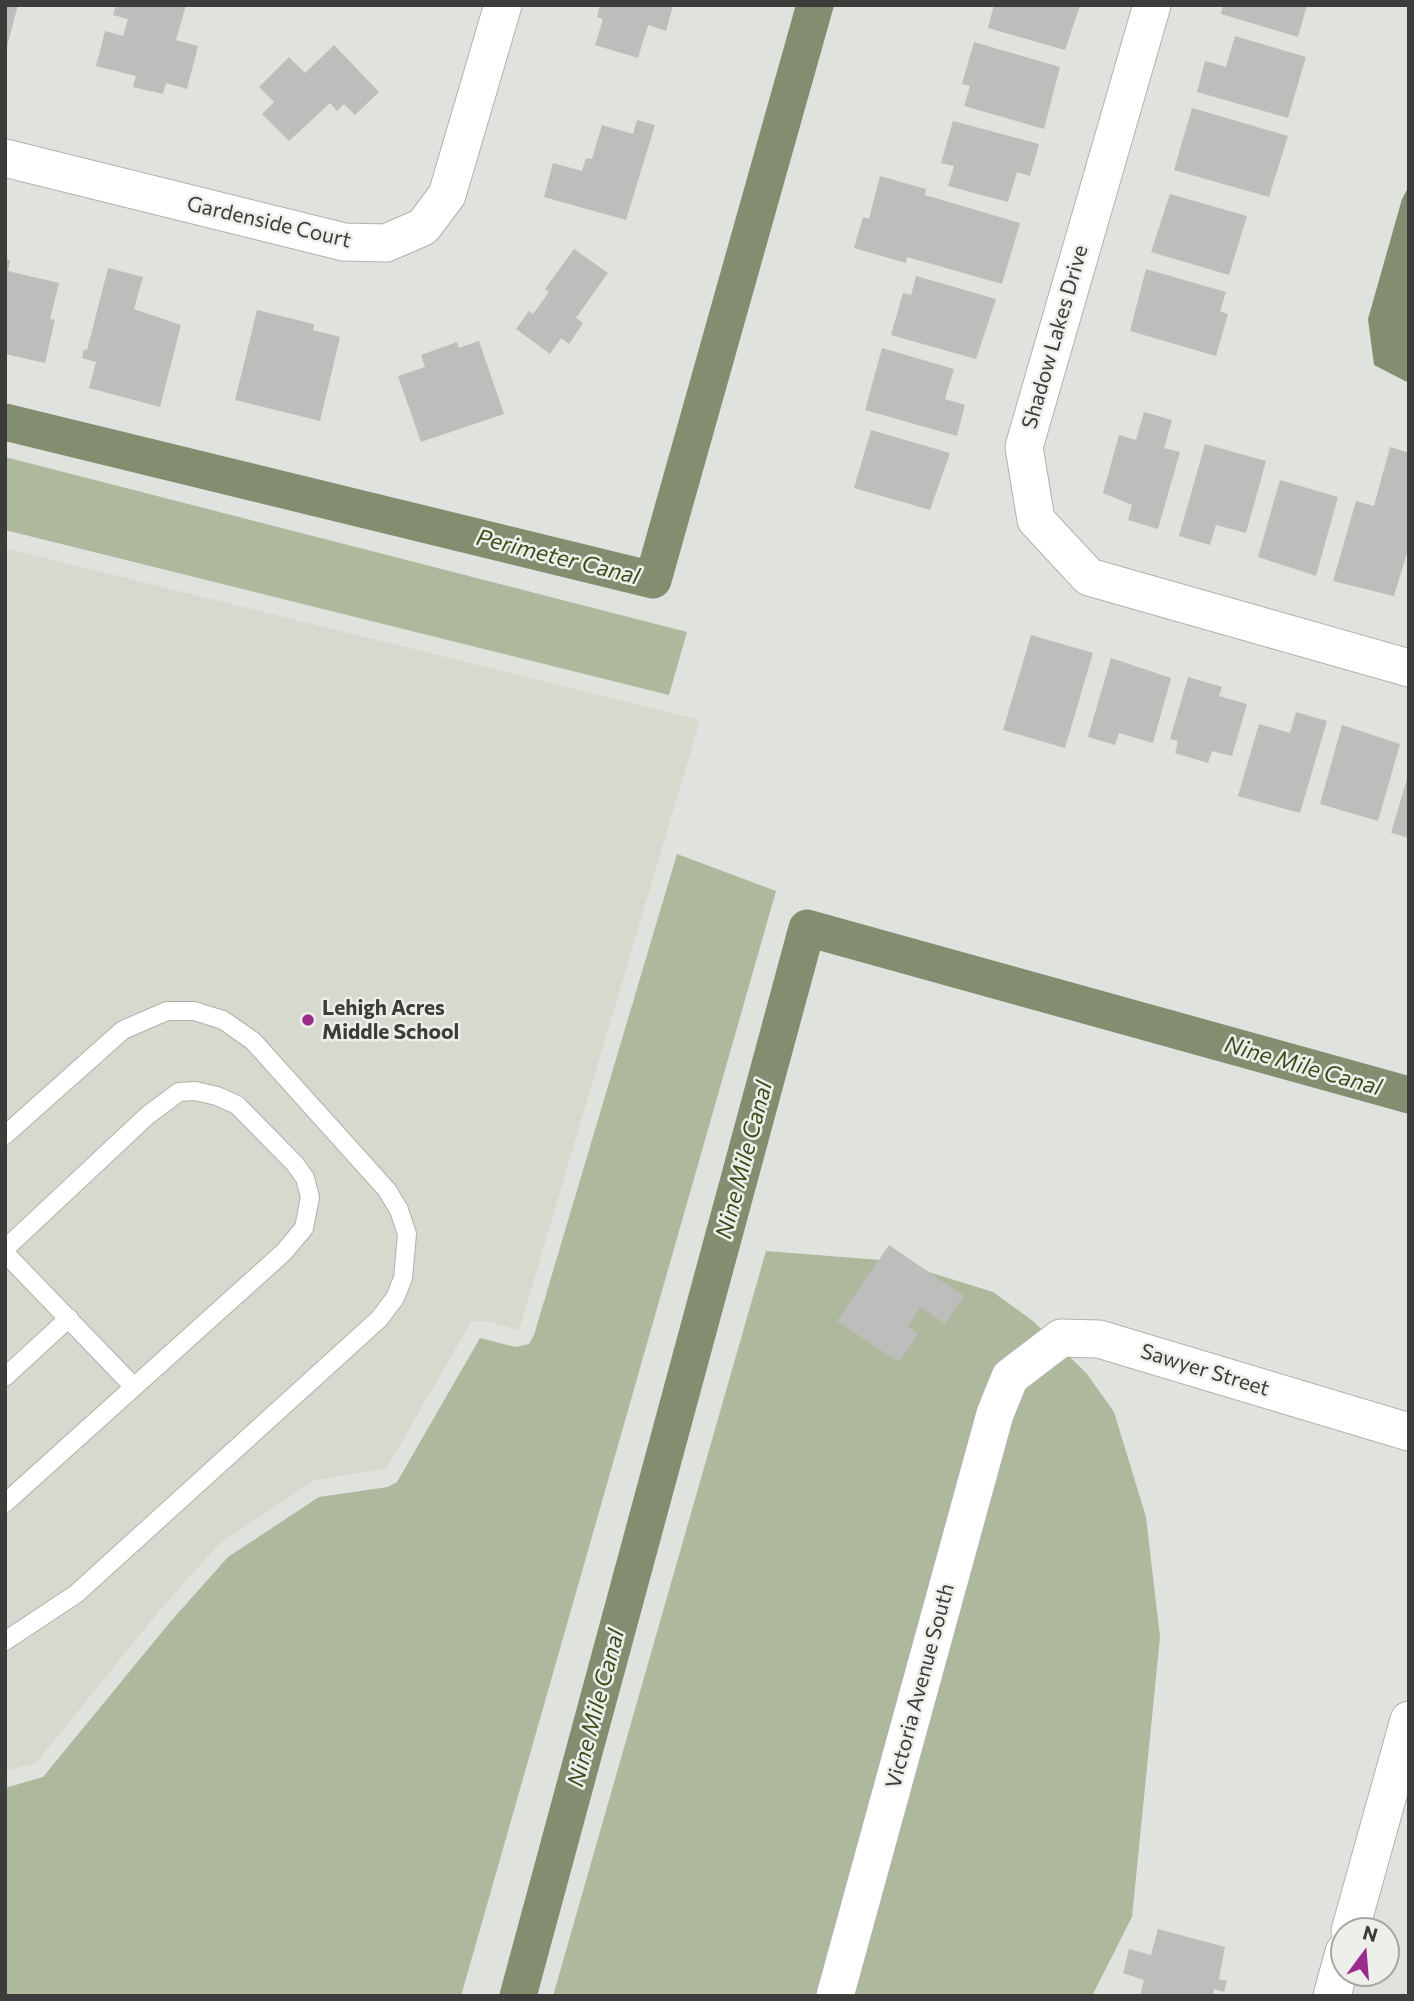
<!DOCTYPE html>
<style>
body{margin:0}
#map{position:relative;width:1414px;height:2001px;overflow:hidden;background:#e0e2de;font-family:Commissioner,sans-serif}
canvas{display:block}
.frame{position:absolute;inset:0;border:7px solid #3c3d3b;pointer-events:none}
.north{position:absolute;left:1330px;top:1917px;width:70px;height:70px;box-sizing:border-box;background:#edefeb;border:2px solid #a6a8a5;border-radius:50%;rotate:16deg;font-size:19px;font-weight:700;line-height:28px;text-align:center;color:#3c3d3b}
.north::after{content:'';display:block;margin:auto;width:24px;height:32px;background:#9b2c8b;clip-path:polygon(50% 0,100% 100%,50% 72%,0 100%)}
</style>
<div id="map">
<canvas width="1414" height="2001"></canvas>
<div class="frame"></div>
<div class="north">N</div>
</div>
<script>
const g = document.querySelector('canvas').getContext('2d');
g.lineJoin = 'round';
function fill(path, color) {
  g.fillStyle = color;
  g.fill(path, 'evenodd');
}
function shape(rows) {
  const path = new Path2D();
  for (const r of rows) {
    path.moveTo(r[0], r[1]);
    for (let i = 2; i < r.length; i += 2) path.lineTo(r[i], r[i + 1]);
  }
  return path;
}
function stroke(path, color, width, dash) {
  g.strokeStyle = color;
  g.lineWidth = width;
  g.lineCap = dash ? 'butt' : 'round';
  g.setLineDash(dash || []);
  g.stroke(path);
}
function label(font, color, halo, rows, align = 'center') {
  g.font = font + ' Commissioner,sans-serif';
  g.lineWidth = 5;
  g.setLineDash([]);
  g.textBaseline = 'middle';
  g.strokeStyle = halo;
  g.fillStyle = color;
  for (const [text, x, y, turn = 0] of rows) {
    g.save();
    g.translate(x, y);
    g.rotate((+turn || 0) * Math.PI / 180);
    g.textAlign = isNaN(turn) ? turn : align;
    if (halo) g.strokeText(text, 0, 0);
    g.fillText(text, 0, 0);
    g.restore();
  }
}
fill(shape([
 [5,548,700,720,519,1330,485,1321,471,1322,386,1469,315,1480,219,1544,160,1610,36,1763,5,1771]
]), '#d5d9ce');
fill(shape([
 [5,457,687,632,669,695,5,530],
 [677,854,776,891,461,1996,5,1996,5,1788,43,1777,171,1621,228,1557,319,1497,388,1487,397,1482,480,1338,515,1347,529,1344,534,1335],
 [766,1251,893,1261,993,1292,1033,1321,1068,1355,1087,1374,1114,1412,1146,1517,1160,1637,1132,1917,1092,1996,553,1996]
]), '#aeb89d');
fill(shape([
 [1409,186,1409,383,1374,365,1368,319,1402,199]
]), '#838e70');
stroke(shape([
 [5,422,653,580,815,5],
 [518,1996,807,928,1409,1095]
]), '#838e70', 37);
fill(shape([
 [5,5,18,5,6,50,5,50],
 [116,5,186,5,176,40,198,46,187,89,166,83,163,94,133,87,136,76,96,66,105,31,123,36,128,19,113,15],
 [600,5,673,5,666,31,648,25,638,58,595,45,603,19,597,17],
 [994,5,1080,5,1065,50,988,28],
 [1223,5,1307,5,1298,37,1221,14],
 [1235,36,1306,57,1288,118,1197,92,1205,61,1226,67],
 [974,42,1060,67,1044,129,964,106,970,86,962,84],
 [334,45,379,92,355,115,344,104,337,111,330,103,289,141,262,114,274,102,259,87,289,57,305,73],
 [1192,108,1288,136,1269,197,1174,170],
 [637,120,655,125,626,220,544,197,553,163,582,171,586,158,592,159,602,125,633,134],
 [953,121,1039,144,1030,176,1017,172,1008,202,948,186,954,166,941,163],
 [880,176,926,189,925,195,1020,223,1002,284,907,257,906,263,854,248,863,217,869,219],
 [1170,194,1247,216,1229,275,1151,252],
 [574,249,608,273,576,318,583,323,569,344,561,338,550,354,516,329,529,311,533,314,549,292,545,289],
 [5,259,10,260,8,271,59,283,50,319,55,320,45,363,5,354],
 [108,268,143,277,134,309,181,325,160,407,89,388,96,362,82,358,84,349,87,350],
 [1146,269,1226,292,1220,311,1228,314,1216,356,1130,331],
 [916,276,996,299,976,359,891,335,903,293,911,295],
 [257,310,314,324,313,330,340,337,320,421,235,400],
 [479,341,504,414,421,442,398,376,425,367,421,355,457,342,459,348],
 [882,348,954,369,945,399,965,405,957,436,865,410],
 [1144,412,1172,420,1164,448,1180,452,1158,529,1128,520,1132,505,1103,493,1119,435,1136,440],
 [871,430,950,453,930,510,854,488],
 [1205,444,1266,461,1246,533,1216,525,1210,545,1179,536],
 [1390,447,1409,453,1409,546,1394,596,1333,581,1356,501,1374,506],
 [1280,480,1338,497,1316,576,1258,557],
 [1031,635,1093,653,1065,748,1003,730],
 [1111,658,1171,678,1153,743,1119,733,1115,745,1088,737],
 [1188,677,1222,687,1219,696,1247,704,1232,756,1212,751,1208,763,1175,753,1178,741,1170,739],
 [1296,712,1327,721,1300,813,1238,796,1259,724,1290,733],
 [1342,725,1400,744,1378,821,1320,804],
 [1408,775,1409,775,1409,838,1391,833],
 [889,1245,964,1296,945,1324,921,1307,908,1326,918,1334,901,1359,895,1360,837,1321],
 [1158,1929,1225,1947,1219,1979,1227,1981,1224,1992,1214,1989,1213,1996,1140,1996,1144,1980,1123,1973,1129,1949,1151,1955]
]), '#bdbebb');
const service = shape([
 [5,1135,123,1030,167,1011,194,1011,223,1020,253,1041,387,1190,399,1210,407,1234,403,1278,395,1298,379,1319,76,1594,5,1641],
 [5,1249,148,1115,179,1092,195,1091,217,1096,237,1105,295,1164,305,1178,310,1197,304,1228,284,1252,5,1503],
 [5,1253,134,1387],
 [5,1377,69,1318]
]);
const minor = shape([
 [1152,5,1024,447,1036,520,1089,577,1409,668],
 [5,158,344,242,386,243,423,227,447,195,503,5],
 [1350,1931,1409,1720],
 [835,1996,995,1414,1010,1377,1061,1338,1099,1339,1409,1432],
 [1332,1996,1344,1952]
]);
stroke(service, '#b1b2ae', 20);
stroke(minor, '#b1b2ae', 39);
stroke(service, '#fff', 18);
stroke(minor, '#fff', 37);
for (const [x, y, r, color] of [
 [308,1020,7,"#9b2c8b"]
]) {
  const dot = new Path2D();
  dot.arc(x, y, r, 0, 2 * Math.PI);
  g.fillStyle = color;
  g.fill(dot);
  stroke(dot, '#edefeb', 2.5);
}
label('21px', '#3c3d3b', '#edefeb', [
 ["Gardenside Court",269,222,13],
 ["Shadow Lakes Drive",1055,337,-74],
 ["Sawyer Street",1205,1370,17],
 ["Victoria Avenue South",920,1686,-75]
]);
label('bold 21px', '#3c3d3b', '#edefeb', [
 ["Lehigh Acres",322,1008],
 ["Middle School",322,1032]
], 'left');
label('italic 23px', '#3d4c1b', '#edefeb', [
 ["Perimeter Canal",558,557,14],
 ["Nine Mile Canal",1303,1066,16],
 ["Nine Mile Canal",744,1160,-75],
 ["Nine Mile Canal",596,1708,-75]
]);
</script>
